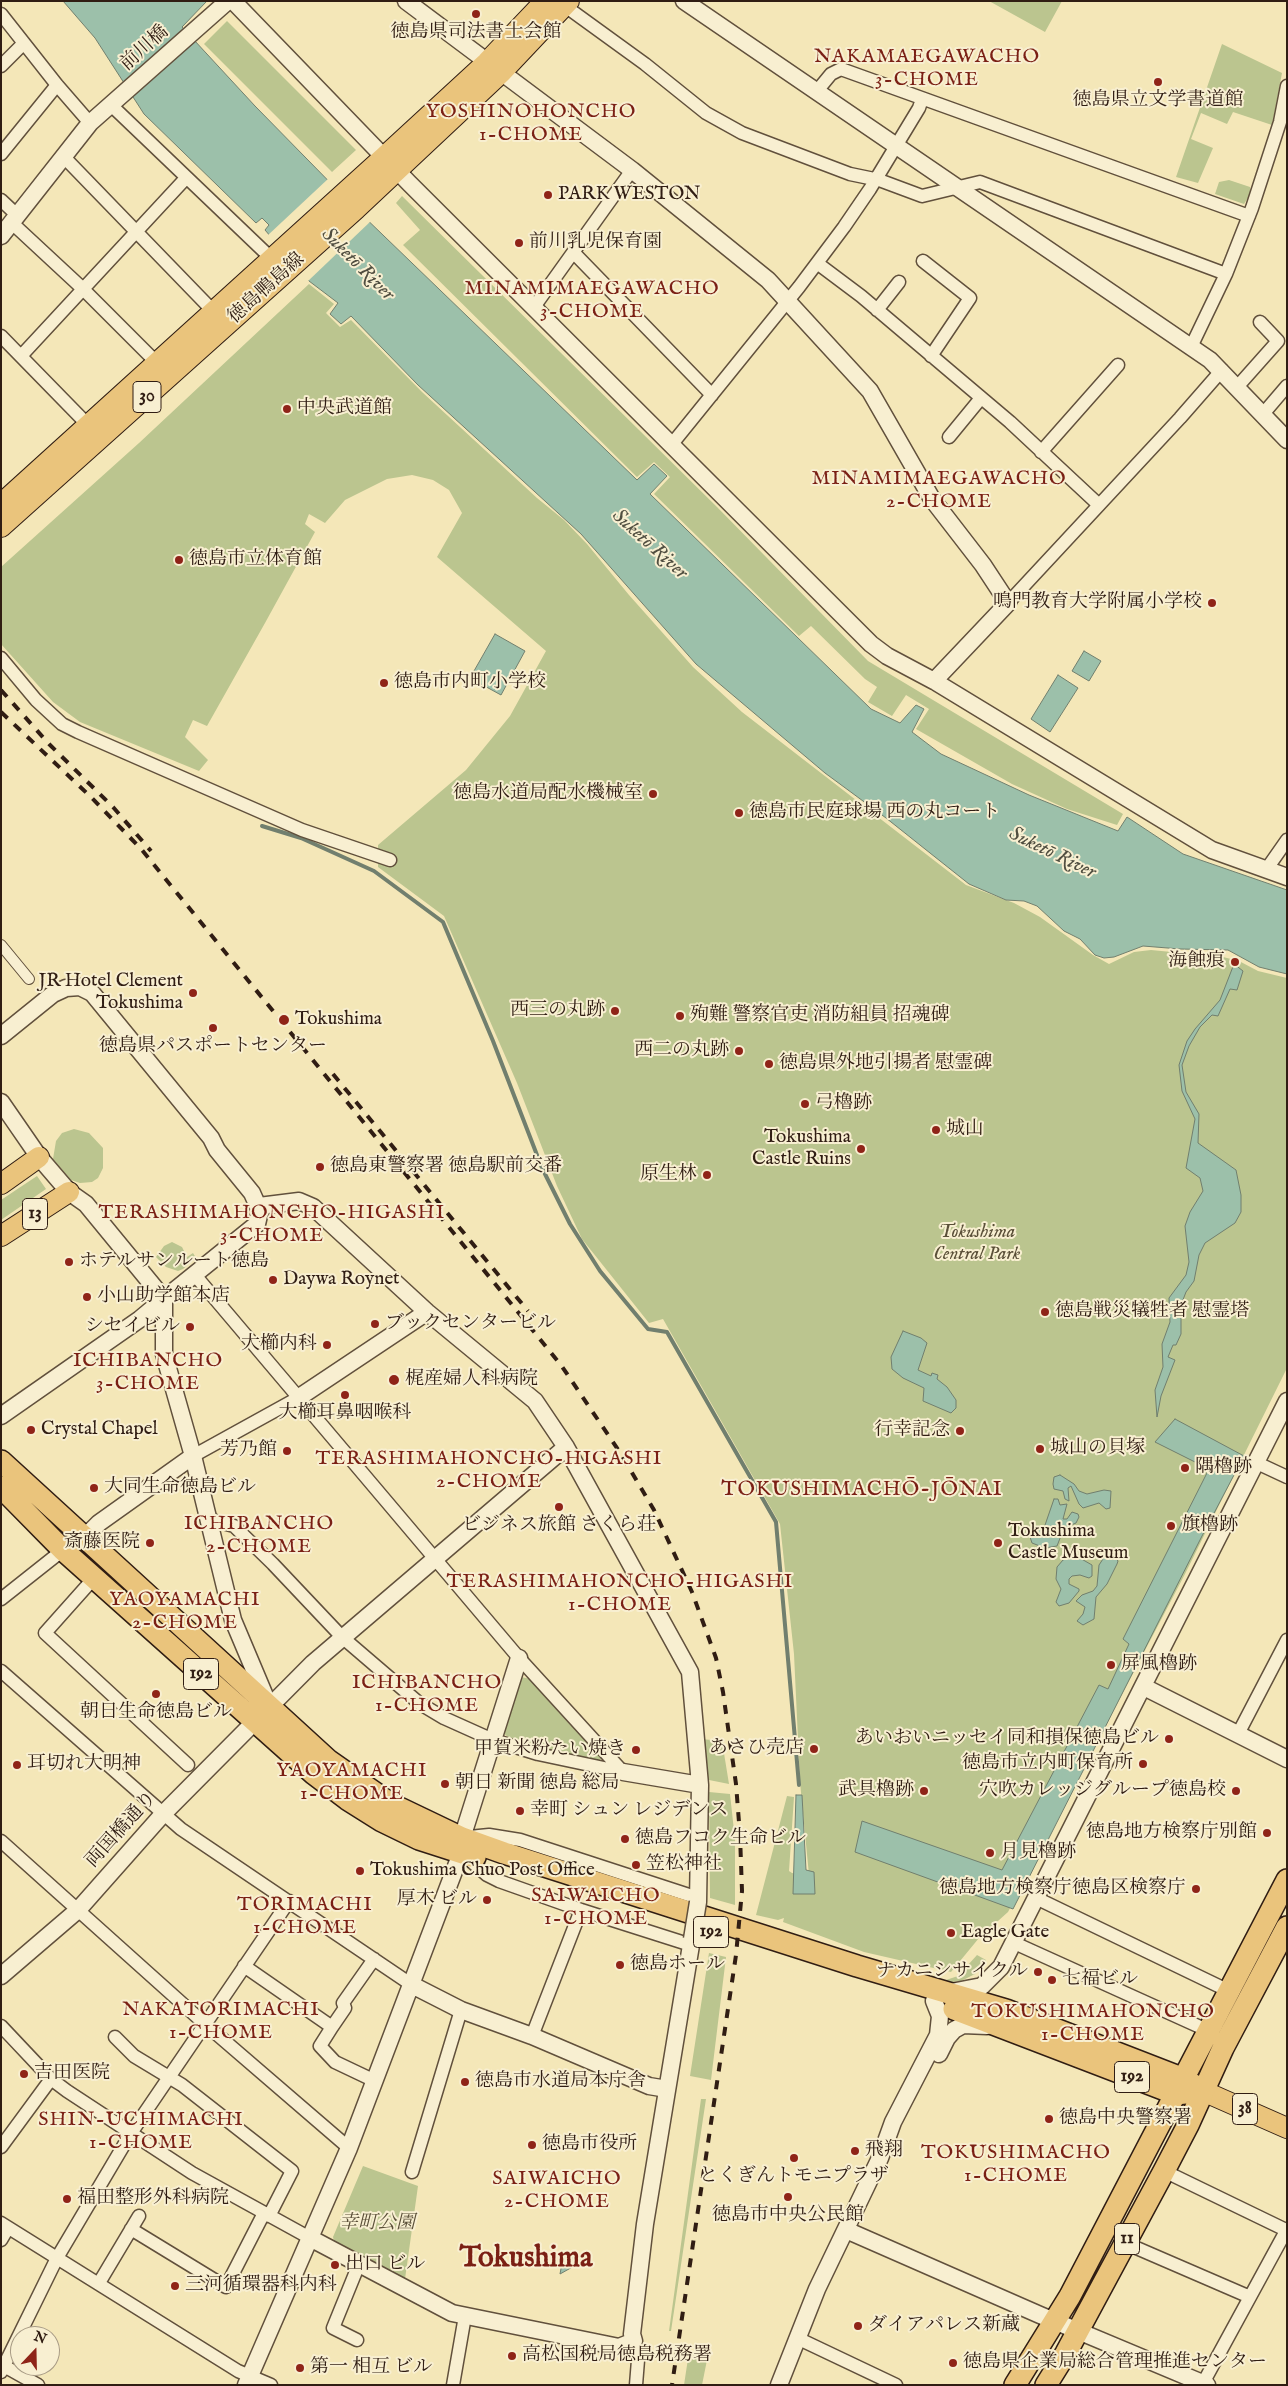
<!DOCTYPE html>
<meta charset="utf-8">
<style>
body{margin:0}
#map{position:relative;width:1288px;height:2386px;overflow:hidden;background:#f4e7b8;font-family:"IM FELL English",serif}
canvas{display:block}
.frame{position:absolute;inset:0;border:2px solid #301d13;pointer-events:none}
.north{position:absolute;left:10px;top:2326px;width:50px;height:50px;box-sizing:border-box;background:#f8efd1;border:1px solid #a89b85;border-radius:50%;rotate:21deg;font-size:14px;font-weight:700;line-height:20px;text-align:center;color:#301d13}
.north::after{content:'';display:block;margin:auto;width:18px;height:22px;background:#8f2418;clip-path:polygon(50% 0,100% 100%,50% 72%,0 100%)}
</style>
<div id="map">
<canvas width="1288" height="2386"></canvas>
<div class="frame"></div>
<div class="north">N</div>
</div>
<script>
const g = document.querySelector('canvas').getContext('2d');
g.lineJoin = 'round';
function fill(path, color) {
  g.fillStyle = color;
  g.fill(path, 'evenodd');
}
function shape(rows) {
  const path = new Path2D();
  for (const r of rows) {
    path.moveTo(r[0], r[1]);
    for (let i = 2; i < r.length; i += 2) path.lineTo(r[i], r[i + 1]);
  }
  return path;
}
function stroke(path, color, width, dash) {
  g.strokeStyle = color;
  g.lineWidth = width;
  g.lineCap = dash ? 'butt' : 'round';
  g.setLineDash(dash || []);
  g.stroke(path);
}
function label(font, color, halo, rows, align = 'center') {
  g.font = font + ' "IM FELL English","Noto Serif JP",serif';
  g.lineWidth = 4;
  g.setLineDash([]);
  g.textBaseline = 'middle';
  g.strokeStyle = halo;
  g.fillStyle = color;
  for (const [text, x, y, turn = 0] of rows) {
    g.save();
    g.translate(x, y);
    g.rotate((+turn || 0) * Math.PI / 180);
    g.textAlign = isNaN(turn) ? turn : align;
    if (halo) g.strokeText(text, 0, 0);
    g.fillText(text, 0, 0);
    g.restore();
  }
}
fill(shape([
 [989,1,1062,1,1045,32],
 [227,21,356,150,332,172,204,44],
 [1222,44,1282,73,1272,125,1233,112,1227,124,1201,113,1191,139,1213,148,1198,183,1176,177],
 [1229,180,1250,187,1251,193,1244,204,1215,194,1219,182],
 [402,196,717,507,868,661,1123,814,1117,825,1067,809,1012,784,916,729,929,709,906,695,892,716,868,702,877,687,865,679,811,626,799,636,654,494,670,477,654,462,637,477,403,245,420,230,396,203],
 [309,284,334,304,326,313,340,327,351,320,422,392,537,498,564,520,587,544,629,595,693,667,742,712,966,885,1014,903,1040,917,1093,955,1109,964,1134,952,1151,950,1223,957,1239,961,1258,971,1287,978,1287,1368,1185,1574,1008,1912,979,1938,951,1972,864,1952,783,1922,784,1918,778,1920,756,1915,787,1796,794,1797,789,1871,792,1873,809,1875,800,1782,794,1654,780,1524,663,1319,649,1323,582,1239,557,1186,517,1083,444,916,378,867,378,845,466,770,510,716,546,651,437,557,462,513,449,490,433,480,412,475,387,479,345,500,325,523,309,514,305,524,315,532,265,623,207,726,193,720,185,737,208,760,199,771,80,722,53,702,1,644,1,567,139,443],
 [74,1129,89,1133,103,1148,103,1168,98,1178,92,1182,80,1183,71,1180,53,1159,56,1141,62,1133],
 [37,1176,46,1189,1,1220,1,1200],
 [172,1242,182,1247,187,1257,193,1253,196,1258,183,1269,178,1271,166,1267,156,1257,164,1246],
 [521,1677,531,1679,601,1756,601,1759,598,1761,514,1742,502,1732],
 [701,1739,722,1741,729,1784,704,1779],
 [709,1792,730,1794,735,1840,735,1905,710,1898],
 [709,1953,726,1957,711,2080,690,2076],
 [977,1955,986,1960,975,1974,961,1981,943,1983,943,1981,958,1976],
 [701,2099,706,2099,671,2331,669,2331],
 [363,2166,418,2186,405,2279,334,2241,333,2237],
 [689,2352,708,2355,702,2385,684,2385]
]), '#bbc58f');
const water = shape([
 [63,1,207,1,182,27,255,106,356,209,637,480,654,464,667,476,650,494,871,709,900,723,916,705,924,709,912,732,941,754,1029,795,1118,831,1127,817,1183,854,1287,890,1287,974,1259,967,1228,950,1180,949,1143,946,1114,957,1104,958,1095,955,1080,939,1064,931,1037,906,1024,901,1006,900,969,884,886,818,825,773,696,664,581,534,418,385,351,316,341,324,330,314,338,303,309,281,265,230,269,225,262,218,256,223,144,114,95,38,63,1],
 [495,634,525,651,501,695,470,678,495,634],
 [1084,651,1101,661,1089,681,1072,671,1084,651],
 [1058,675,1078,688,1050,732,1031,719,1058,675],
 [1234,964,1243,971,1237,990,1230,989,1218,1016,1212,1015,1200,1027,1189,1046,1182,1065,1186,1092,1199,1114,1198,1143,1236,1170,1241,1195,1241,1212,1235,1223,1205,1243,1199,1255,1194,1281,1186,1292,1181,1305,1181,1334,1176,1345,1173,1345,1168,1357,1175,1360,1161,1396,1157,1417,1155,1390,1163,1367,1162,1344,1170,1322,1169,1298,1186,1275,1189,1262,1185,1226,1190,1212,1203,1191,1200,1178,1186,1168,1195,1119,1182,1091,1179,1065,1187,1041,1195,1029,1220,1000,1234,964],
 [903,1331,921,1338,927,1343,918,1370,931,1376,932,1373,938,1375,937,1379,947,1387,956,1400,956,1408,951,1413,923,1401,924,1388,903,1378,892,1369,891,1357,903,1331],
 [1175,1419,1244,1456,1202,1536,1013,1909,961,1890,959,1895,955,1893,957,1889,855,1852,862,1821,1002,1870,1099,1685,1108,1689,1129,1644,1123,1639,1209,1469,1155,1442,1175,1419],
 [1060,1475,1074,1484,1079,1491,1087,1494,1104,1490,1111,1491,1110,1508,1106,1509,1099,1503,1083,1508,1079,1504,1071,1486,1068,1488,1069,1501,1065,1499,1063,1491,1054,1489,1053,1484,1054,1477,1060,1475],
 [1054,1499,1058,1499,1060,1505,1067,1504,1063,1519,1067,1519,1072,1512,1078,1514,1079,1517,1076,1523,1064,1528,1057,1546,1045,1548,1032,1543,1029,1534,1033,1526,1041,1530,1044,1528,1054,1499],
 [1111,1552,1118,1561,1117,1564,1107,1584,1096,1597,1094,1619,1083,1625,1077,1621,1083,1614,1085,1607,1076,1601,1082,1595,1093,1591,1097,1586,1099,1565,1107,1553,1111,1552],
 [1071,1556,1078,1557,1092,1565,1092,1576,1089,1578,1080,1575,1072,1576,1069,1579,1069,1584,1079,1589,1079,1591,1069,1603,1059,1606,1056,1602,1061,1589,1056,1579,1057,1567,1063,1560,1071,1556],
 [796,1795,802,1795,806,1870,814,1872,815,1894,793,1894,796,1795],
 [573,2255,585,2257,585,2260,560,2274,562,2263,573,2255]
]);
fill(water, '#9cc0aa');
stroke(water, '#717f6e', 1);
fill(shape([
 [329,178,371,221,307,282,267,236]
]), '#f4e7b8');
stroke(shape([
 [262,826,301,838,374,871,443,922,493,1041,542,1168,570,1224,600,1271,648,1329,667,1332,776,1522,799,1785]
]), '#717f6e', 4);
const pedestrian = shape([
 [1,945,29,979]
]);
const minor = shape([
 [565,6,645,64,706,113,742,133,850,174,879,180,922,196,980,182,1226,274],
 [1,14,57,85,90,123],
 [1,66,24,43],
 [817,91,831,74,841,69,1249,216],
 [111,105,272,259],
 [1,154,57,85],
 [63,156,214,312],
 [1,200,18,216],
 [12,223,82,288,162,368],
 [574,253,712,395],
 [923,261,970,298,931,356],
 [817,263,861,296,1010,422,1099,505],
 [534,307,632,170],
 [877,310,899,282],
 [1,336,88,425],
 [1191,347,1226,274,1252,208,1280,122,1287,86],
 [21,356,186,178],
 [1238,386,1278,341,1260,322],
 [1263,414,1287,386],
 [949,437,981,398],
 [672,444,799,287,844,227,870,189,919,108,922,99],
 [1041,452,1118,365],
 [1008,603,1180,418,1222,370],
 [1,658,36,700,62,724,78,732,302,830,390,860],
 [1266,870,1287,840],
 [194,1274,519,1658,623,1772],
 [193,1456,298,1398],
 [1257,1463,1287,1477],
 [208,1519,234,1526,273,1564,342,1637,419,1703,444,1718,493,1740,538,1754,623,1772],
 [94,1578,45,1633,188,1765],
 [1,1599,63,1550],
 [1,1671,181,1829,412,1985],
 [1238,1734,1287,1640],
 [469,1837,489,1835,520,1840,698,1898],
 [1,1841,205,2024,349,2148],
 [465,1856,487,1875,499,1881,581,1910,691,1945],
 [1036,1898,1229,1991],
 [1021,1946,1209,2031],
 [244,1966,332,2027,320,2046,335,2062,375,2081],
 [1,2026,51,2079,67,2091,192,2173,310,2238],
 [332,2027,345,2008,343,2003,374,1959],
 [532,2036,581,1910],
 [115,2037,134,2056,182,2085,292,2171,269,2216],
 [1,2147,51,2079],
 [1164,2171,1286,2230],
 [412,2172,461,2010],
 [1,2223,238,2371,271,2385],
 [131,2229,226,2287,264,2213],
 [1,2240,8,2228],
 [1125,2243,1250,2297],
 [99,2283,139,2216],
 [797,2338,896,2385],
 [357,2340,333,2328,359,2264],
 [634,2341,638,2360,636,2385],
 [4,2366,38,2385],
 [1,2372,57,2258,131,2133,289,1901],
 [453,2385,465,2316],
 [1202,2385,1287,2229]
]);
const tertiary = shape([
 [233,1,409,183,871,644,887,656,934,681,1212,850,1287,877],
 [406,1,632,170,768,280,870,391,932,499,983,565,1008,603,934,681],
 [684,1,1210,360,1287,440],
 [1,236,90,123,228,1],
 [1,1036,53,994,66,988,80,987,92,993,211,1138,217,1150,252,1193,260,1211,257,1224,164,1299,86,1204,69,1192,39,1157,1,1102],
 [259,1206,299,1201,313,1207,427,1312,535,1401,566,1447,690,1672,700,1785,698,1902],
 [164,1299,164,1354,193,1456,233,1620,268,1703],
 [298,1398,427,1312],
 [1,1416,140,1319,164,1299],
 [84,1538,99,1523,193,1456],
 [1144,1687,1287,1759],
 [623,1772,700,1785],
 [462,1838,519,1658],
 [1,1976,78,1910,163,1814,313,1663,566,1447],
 [412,1985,461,2010,532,2036,649,2086,667,2089],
 [951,1992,982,1986,1001,1967,1287,1401],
 [939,2054,947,2038,954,2030,963,2025,987,2026],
 [846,2230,1040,2315,1207,2385],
 [310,2238,452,2313,619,2347,634,2341,632,2334,645,2224,692,1939],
 [246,2385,349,2148,461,1853],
 [779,2385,817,2289,880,2158,893,2122,938,2035,940,2016,934,2001]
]);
const primary = shape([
 [1,504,384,157,487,62,545,1],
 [1,527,356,209,502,72,569,1],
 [1,1184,39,1157],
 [1,1236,69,1192],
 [1203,2091,1287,2128]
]);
const trunk = shape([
 [1,1461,328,1760,391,1804,462,1838,504,1853,857,1966,1006,2010,1184,2079,1203,2091],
 [1,1487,63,1550,314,1774,347,1799,382,1821,419,1839,475,1857],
 [954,2009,1176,2094,1203,2091],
 [1015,2385,1070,2296,1287,1880],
 [1046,2385,1066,2353,1164,2171,1188,2125,1223,2048,1287,1927]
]);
stroke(pedestrian, '#61503c', 12);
stroke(minor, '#61503c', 15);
stroke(tertiary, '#61503c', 19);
stroke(primary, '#301d13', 22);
stroke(trunk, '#301d13', 24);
stroke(pedestrian, '#f8efd1', 10);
stroke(minor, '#f8efd1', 12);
stroke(tertiary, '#f8efd1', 16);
stroke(primary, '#eac47c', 20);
stroke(trunk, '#eac47c', 21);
stroke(shape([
 [1,690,49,744,113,807,151,851],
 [1,712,92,798,142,850,561,1365,621,1454,654,1510,692,1592,716,1658,723,1692,736,1784,740,1835,742,1891,736,1955,672,2385],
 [333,1074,528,1311]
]), '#301d13', 4, [9, 9]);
const tertiaryBridge = shape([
 [692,1939,698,1902]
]);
stroke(tertiaryBridge, '#61503c', 19, []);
stroke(tertiaryBridge, '#f8efd1', 16);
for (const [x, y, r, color] of [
 [476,14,5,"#8f2418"],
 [1158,82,5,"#8f2418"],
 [548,195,5,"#8f2418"],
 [519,243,5,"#8f2418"],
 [287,409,5,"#8f2418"],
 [179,560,5,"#8f2418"],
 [1212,603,5,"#8f2418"],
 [384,683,5,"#8f2418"],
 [653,794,5,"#8f2418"],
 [739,813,5,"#8f2418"],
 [1235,962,5,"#8f2418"],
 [193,993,5,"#8f2418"],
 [615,1011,5,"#8f2418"],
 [680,1016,5,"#8f2418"],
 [284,1020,6,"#8f2418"],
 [213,1028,5,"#8f2418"],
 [739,1051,5,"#8f2418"],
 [769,1064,5,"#8f2418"],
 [805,1104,5,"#8f2418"],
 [936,1130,5,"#8f2418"],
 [861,1149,5,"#8f2418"],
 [320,1167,5,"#8f2418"],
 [707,1175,5,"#8f2418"],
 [69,1262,5,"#8f2418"],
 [273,1280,5,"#8f2418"],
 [87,1297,5,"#8f2418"],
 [1045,1312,5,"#8f2418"],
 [375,1324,5,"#8f2418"],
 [190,1327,5,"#8f2418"],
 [327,1345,5,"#8f2418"],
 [394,1380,6,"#8f2418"],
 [345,1395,5,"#8f2418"],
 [31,1430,5,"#8f2418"],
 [960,1431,5,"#8f2418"],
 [1040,1449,5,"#8f2418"],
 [287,1451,5,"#8f2418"],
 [1185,1468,5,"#8f2418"],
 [94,1488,5,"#8f2418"],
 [559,1507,5,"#8f2418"],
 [1171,1526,5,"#8f2418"],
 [150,1543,5,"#8f2418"],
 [998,1543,5,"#8f2418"],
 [1111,1665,5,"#8f2418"],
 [156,1694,5,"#8f2418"],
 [1169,1739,5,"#8f2418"],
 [814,1749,5,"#8f2418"],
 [636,1750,5,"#8f2418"],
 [1143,1764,5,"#8f2418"],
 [17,1765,5,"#8f2418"],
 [445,1784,5,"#8f2418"],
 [924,1791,5,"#8f2418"],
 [1236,1791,5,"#8f2418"],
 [520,1811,5,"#8f2418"],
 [1267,1833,5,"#8f2418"],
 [625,1839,5,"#8f2418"],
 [990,1853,5,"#8f2418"],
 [636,1865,5,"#8f2418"],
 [360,1871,5,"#8f2418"],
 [1196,1889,5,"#8f2418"],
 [487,1900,5,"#8f2418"],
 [951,1933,5,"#8f2418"],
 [620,1965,5,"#8f2418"],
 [1038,1972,5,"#8f2418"],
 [1052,1980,5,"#8f2418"],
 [24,2074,5,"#8f2418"],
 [465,2082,5,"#8f2418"],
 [1049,2119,5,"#8f2418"],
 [532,2145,5,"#8f2418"],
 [855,2151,5,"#8f2418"],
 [794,2158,5,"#8f2418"],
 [788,2197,5,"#8f2418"],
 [67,2199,5,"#8f2418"],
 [335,2265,5,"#8f2418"],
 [175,2286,5,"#8f2418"],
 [858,2326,5,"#8f2418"],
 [512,2356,5,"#8f2418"],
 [953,2363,5,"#8f2418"],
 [300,2368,5,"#8f2418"]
]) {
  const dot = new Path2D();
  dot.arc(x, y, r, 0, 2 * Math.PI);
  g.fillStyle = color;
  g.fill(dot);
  stroke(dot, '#f8efd1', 2);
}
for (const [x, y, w] of [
 [147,397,28],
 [35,1214,25],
 [201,1674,35],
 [711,1932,35],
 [1132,2077,35],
 [1245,2109,25],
 [1127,2239,25]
]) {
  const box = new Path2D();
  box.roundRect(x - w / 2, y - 15.5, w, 31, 4);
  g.fillStyle = '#f8efd1';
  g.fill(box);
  stroke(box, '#301d13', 1);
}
label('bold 18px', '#301d13', null, [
 ["30",147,397],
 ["13",35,1214],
 ["192",201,1674],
 ["192",711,1932],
 ["192",1132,2077],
 ["38",1245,2109],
 ["11",1127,2239]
]);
label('19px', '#301d13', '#f8efd1', [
 ["徳島県司法書士会館",476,33,"center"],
 ["徳島県立文学書道館",1158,101,"center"],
 ["PARK WESTON",558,195],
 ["前川乳児保育園",529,243],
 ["中央武道館",297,409],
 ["徳島市立体育館",189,560],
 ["鳴門教育大学附属小学校",1202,603,"right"],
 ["徳島市内町小学校",394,683],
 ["徳島水道局配水機械室",643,794,"right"],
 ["徳島市民庭球場 西の丸コート",749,813],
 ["海蝕痕",1225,962,"right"],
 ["JR Hotel Clement",183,982,"right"],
 ["Tokushima",183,1004,"right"],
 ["西三の丸跡",605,1011,"right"],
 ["殉難 警察官吏 消防組員 招魂碑",690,1016],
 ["Tokushima",295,1020],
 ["徳島県パスポートセンター",213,1047,"center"],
 ["西二の丸跡",729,1051,"right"],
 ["徳島県外地引揚者 慰霊碑",779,1064],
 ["弓櫓跡",815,1104],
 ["城山",946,1130],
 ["Tokushima",851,1138,"right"],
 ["Castle Ruins",851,1160,"right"],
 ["徳島東警察署 徳島駅前交番",330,1167],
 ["原生林",697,1175,"right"],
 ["ホテルサンルート徳島",79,1262],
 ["Daywa Roynet",283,1280],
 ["小山助学館本店",97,1297],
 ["徳島戦災犠牲者 慰霊塔",1055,1312],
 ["ブックセンタービル",385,1324],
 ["シセイビル",180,1327,"right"],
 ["大櫛内科",317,1345,"right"],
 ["梶産婦人科病院",405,1380],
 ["大櫛耳鼻咽喉科",345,1414,"center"],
 ["Crystal Chapel",41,1430],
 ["行幸記念",950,1431,"right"],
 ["城山の貝塚",1050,1449],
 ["芳乃館",277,1451,"right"],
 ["隅櫓跡",1195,1468],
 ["大同生命徳島ビル",104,1488],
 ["ビジネス旅館 さくら荘",559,1526,"center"],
 ["旗櫓跡",1181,1526],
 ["Tokushima",1008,1532],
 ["Castle Museum",1008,1554],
 ["斎藤医院",140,1543,"right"],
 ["屏風櫓跡",1121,1665],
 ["朝日生命徳島ビル",156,1713,"center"],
 ["あいおいニッセイ同和損保徳島ビル",1159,1739,"right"],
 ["あさひ売店",804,1749,"right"],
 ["甲賀米粉たい焼き",626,1750,"right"],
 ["徳島市立内町保育所",1133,1764,"right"],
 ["耳切れ大明神",27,1765],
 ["朝日 新聞 徳島 総局",455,1784],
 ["武具櫓跡",914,1791,"right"],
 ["穴吹カレッジグループ徳島校",1226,1791,"right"],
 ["幸町 シュン レジデンス",530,1811],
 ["徳島地方検察庁別館",1257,1833,"right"],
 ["徳島フコク生命ビル",635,1839],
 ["月見櫓跡",1000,1853],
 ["笠松神社",646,1865],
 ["Tokushima Chuo Post Office",370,1871],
 ["徳島地方検察庁徳島区検察庁",1186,1889,"right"],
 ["厚木 ビル",477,1900,"right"],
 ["Eagle Gate",961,1933],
 ["徳島ホール",630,1965],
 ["ナカニシサイクル",1028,1972,"right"],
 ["七福ビル",1062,1980],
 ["吉田医院",34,2074],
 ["徳島市水道局本庁舎",475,2082],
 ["徳島中央警察署",1059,2119],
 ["徳島市役所",542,2145],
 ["飛翔",865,2151],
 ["とくぎんトモニプラザ",794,2177,"center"],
 ["福田整形外科病院",77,2199],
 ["徳島市中央公民館",788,2216,"center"],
 ["出口 ビル",345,2265],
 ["三河循環器科内科",185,2286],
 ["ダイアパレス新蔵",868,2326],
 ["高松国税局徳島税務署",522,2356],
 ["徳島県企業局総合管理推進センター",963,2363],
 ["第一 相互 ビル",310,2368]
], 'left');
label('19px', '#301d13', '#f8efd1', [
 ["前川橋",145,49,-42],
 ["徳島鴨島線",267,289,-42],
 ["両国橋通り",122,1830,-48]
]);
label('italic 19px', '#5a4f38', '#f8efd1', [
 ["Tokushima",977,1233],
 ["Central Park",977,1255],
 ["幸町公園",377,2224]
]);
g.letterSpacing = '1px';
label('20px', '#7a1f14', '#f8efd1', [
 ["NAKAMAEGAWACHO",927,58],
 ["3-CHOME",927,81],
 ["YOSHINOHONCHO",531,113],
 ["1-CHOME",531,136],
 ["MINAMIMAEGAWACHO",592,290],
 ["3-CHOME",592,313],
 ["MINAMIMAEGAWACHO",939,480],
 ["2-CHOME",939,503],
 ["TERASHIMAHONCHO-HIGASHI",272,1214],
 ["3-CHOME",272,1237],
 ["ICHIBANCHO",148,1362],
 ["3-CHOME",148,1385],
 ["TERASHIMAHONCHO-HIGASHI",489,1460],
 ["2-CHOME",489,1483],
 ["ICHIBANCHO",259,1525],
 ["2-CHOME",259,1548],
 ["TERASHIMAHONCHO-HIGASHI",620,1583],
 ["1-CHOME",620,1606],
 ["YAOYAMACHI",185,1601],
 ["2-CHOME",185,1624],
 ["ICHIBANCHO",427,1684],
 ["1-CHOME",427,1707],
 ["YAOYAMACHI",352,1772],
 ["1-CHOME",352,1795],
 ["SAIWAICHO",596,1897],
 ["1-CHOME",596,1920],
 ["TORIMACHI",305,1906],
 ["1-CHOME",305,1929],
 ["NAKATORIMACHI",221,2011],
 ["1-CHOME",221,2034],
 ["TOKUSHIMAHONCHO",1093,2013],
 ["1-CHOME",1093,2036],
 ["SHIN-UCHIMACHI",141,2121],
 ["1-CHOME",141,2144],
 ["TOKUSHIMACHO",1016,2154],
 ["1-CHOME",1016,2177],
 ["SAIWAICHO",557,2180],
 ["2-CHOME",557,2203]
]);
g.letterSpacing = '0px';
label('italic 20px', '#504e40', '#f8efd1', [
 ["Suketō River",357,265,45],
 ["Suketō River",649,545,42],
 ["Suketō River",1052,854,26]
]);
g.letterSpacing = '1px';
label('21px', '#7a1f14', '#f8efd1', [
 ["TOKUSHIMACHŌ-JŌNAI",862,1491]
]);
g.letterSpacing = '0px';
label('bold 29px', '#7a1f14', '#f8efd1', [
 ["Tokushima",526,2260]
]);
</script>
